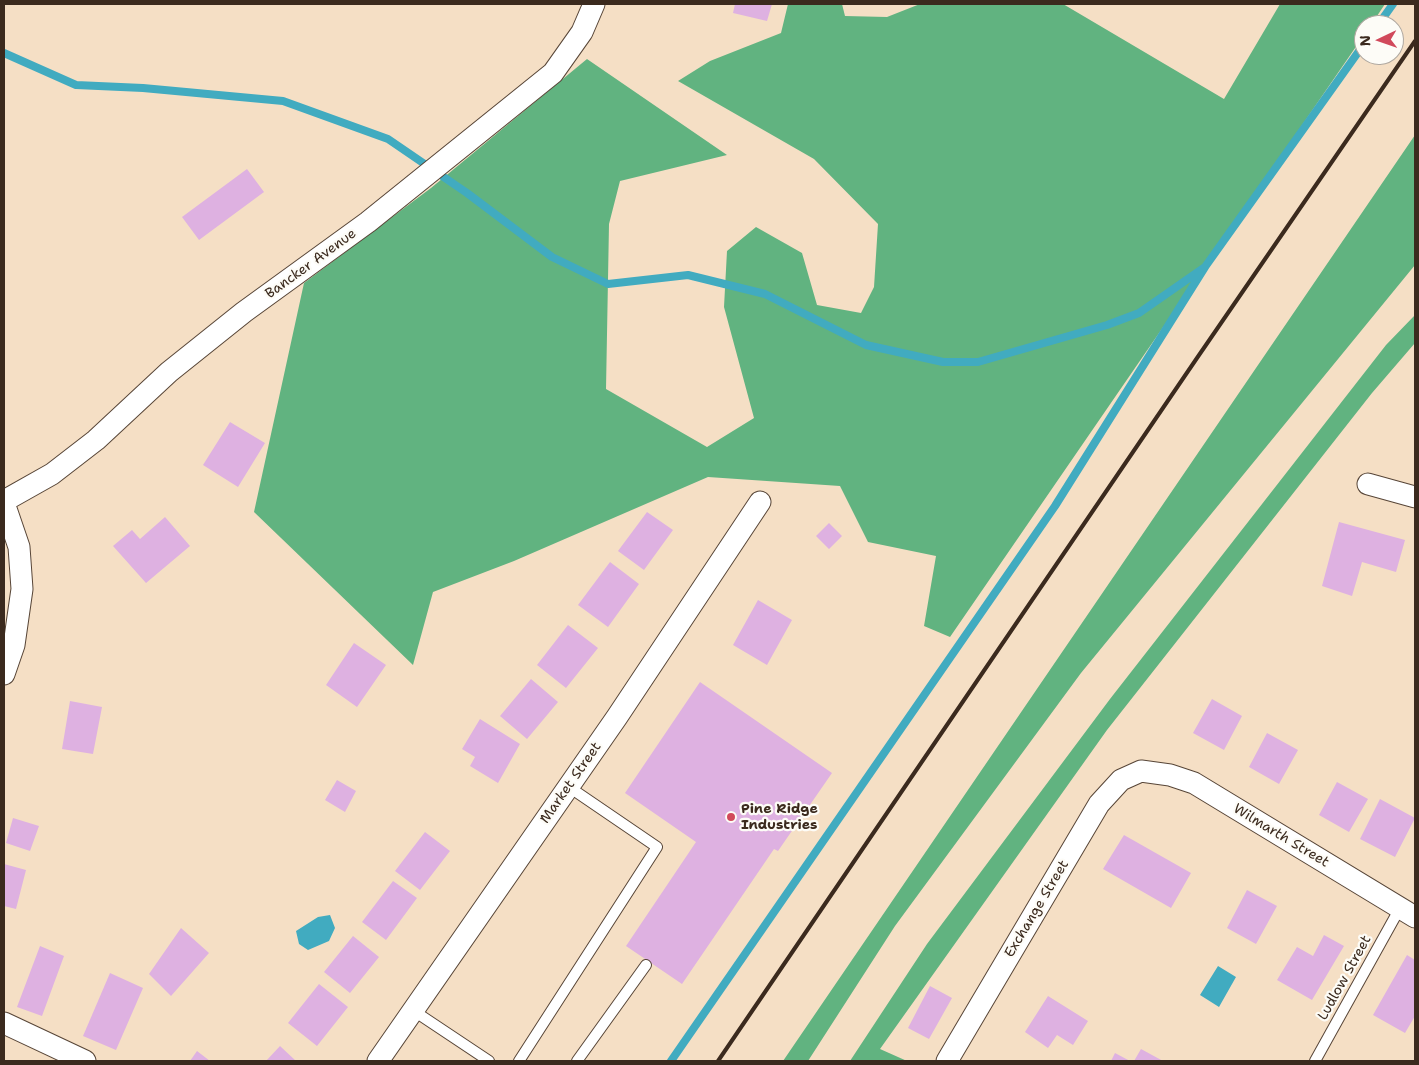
<!DOCTYPE html>
<style>
body{margin:0}
#map{position:relative;width:1419px;height:1065px;overflow:hidden;background:#f5dfc5;font-family:"Shantell Sans",sans-serif}
canvas{display:block}
.frame{position:absolute;inset:0;border:5px solid #3b2a1e;pointer-events:none}
.north{position:absolute;left:1354px;top:15px;width:50px;height:50px;box-sizing:border-box;background:#fdfcf7;border:1px solid #afa8a0;border-radius:50%;rotate:267deg;font-size:14px;font-weight:700;line-height:20px;text-align:center;color:#3b2a1e}
.north::after{content:'';display:block;margin:auto;width:18px;height:22px;background:#d1495b;clip-path:polygon(50% 0,100% 100%,50% 72%,0 100%)}
</style>
<div id="map">
<canvas width="1419" height="1065"></canvas>
<div class="frame"></div>
<div class="north">N</div>
</div>
<script>
const g = document.querySelector('canvas').getContext('2d');
g.lineJoin = 'round';
function fill(path, color) {
  g.fillStyle = color;
  g.fill(path, 'evenodd');
}
function shape(rows) {
  const path = new Path2D();
  for (const r of rows) {
    path.moveTo(r[0], r[1]);
    for (let i = 2; i < r.length; i += 2) path.lineTo(r[i], r[i + 1]);
  }
  return path;
}
function stroke(path, color, width, dash) {
  g.strokeStyle = color;
  g.lineWidth = width;
  g.lineCap = dash ? 'butt' : 'round';
  g.setLineDash(dash || []);
  g.stroke(path);
}
function label(font, color, halo, rows, align = 'center') {
  g.font = font + ' "Shantell Sans",sans-serif';
  g.lineWidth = 4.5;
  g.setLineDash([]);
  g.textBaseline = 'middle';
  g.strokeStyle = halo;
  g.fillStyle = color;
  for (const [text, x, y, turn = 0] of rows) {
    g.save();
    g.translate(x, y);
    g.rotate((+turn || 0) * Math.PI / 180);
    g.textAlign = isNaN(turn) ? turn : align;
    if (halo) g.strokeText(text, 0, 0);
    g.fillText(text, 0, 0);
    g.restore();
  }
}
fill(shape([
 [788,4,842,4,845,16,887,17,920,4,1063,4,1224,99,1280,4,1385,4,1371,25,1364,25,1364,35,950,637,924,626,936,556,868,542,840,486,708,477,514,561,433,592,413,665,254,512,304,283,431,188,587,59,727,155,620,181,609,224,606,389,707,447,754,418,724,307,727,251,756,227,802,253,817,305,861,313,874,287,878,224,814,159,678,81,710,61,781,33],
 [1415,135,1415,265,1081,673,895,926,808,1061,783,1061],
 [1415,315,1415,343,1372,393,1107,730,880,1049,907,1061,850,1061,927,944,1110,699,1386,345]
]), '#61b380');
fill(shape([
 [330,915,335,928,329,941,308,950,299,944,296,931,318,917],
 [1218,966,1236,977,1219,1007,1200,995]
]), '#41abc0');
stroke(shape([
 [1378,25,1393,4],
 [4,53,76,85,143,88,283,101,388,139,467,193,552,257,608,284,688,275,765,294,866,345,943,362,978,362,1107,325,1139,313,1205,267],
 [671,1061,1055,506,1205,267,1364,44]
]), '#41abc0', 8);
fill(shape([
 [735,4,772,4,767,21,733,13],
 [247,169,264,192,199,240,182,217],
 [230,422,265,443,238,487,203,465],
 [647,512,673,530,644,570,618,551],
 [165,517,190,546,146,583,113,546,132,530,140,539],
 [1339,522,1405,540,1396,572,1362,562,1352,596,1322,586],
 [829,523,842,536,829,549,816,536],
 [610,562,639,584,608,627,578,605],
 [758,600,792,620,767,665,733,645],
 [568,625,598,648,566,688,537,665],
 [354,643,386,665,357,707,326,685],
 [531,679,558,702,527,739,500,716],
 [700,682,832,773,778,851,774,849,682,984,626,946,696,842,625,793],
 [1212,699,1242,716,1224,750,1193,733],
 [70,701,102,707,93,754,62,749],
 [480,719,520,744,498,783,470,766,475,757,462,749],
 [1267,733,1298,750,1279,784,1249,767],
 [337,780,356,791,345,812,325,800],
 [1337,782,1368,799,1349,832,1319,815],
 [1380,799,1415,818,1395,857,1360,839],
 [13,818,39,826,30,851,6,843],
 [425,832,450,851,420,890,395,871],
 [1124,835,1191,873,1171,908,1103,869],
 [4,864,26,870,16,909,4,906],
 [393,881,417,898,386,940,362,922],
 [1247,890,1277,906,1256,944,1227,928],
 [181,928,209,953,171,996,149,974],
 [1324,935,1344,946,1312,1000,1277,980,1297,947,1313,956],
 [353,936,379,957,350,993,324,972],
 [40,946,64,956,42,1016,17,1007],
 [1407,955,1415,960,1415,1016,1405,1033,1373,1015],
 [110,973,143,988,116,1050,83,1036],
 [319,984,348,1007,317,1046,288,1023],
 [930,986,952,998,929,1039,908,1028],
 [1048,996,1088,1021,1073,1045,1057,1035,1048,1048,1025,1032],
 [280,1046,296,1061,266,1061],
 [1141,1049,1163,1061,1134,1061],
 [197,1051,210,1061,190,1061],
 [1115,1053,1130,1061,1111,1061]
]), '#deb1e1');
const lane = shape([
 [414,1011,489,1061],
 [519,1061,657,847,569,787],
 [577,1061,646,965],
 [1315,1061,1400,908]
]);
const street = shape([
 [1368,484,1415,497],
 [4,501,52,474,96,440,169,372,244,312,368,222,553,73,582,32,594,4],
 [4,503,19,547,22,589,14,645,4,674],
 [4,1023,85,1061],
 [378,1061,617,717,760,502],
 [947,1061,1099,804,1121,780,1141,771,1170,775,1194,783,1415,917]
]);
stroke(lane, '#574537', 12);
stroke(street, '#574537', 23);
stroke(lane, '#fff', 10);
stroke(street, '#fff', 21);
stroke(shape([
 [718,1061,1197,358,1415,41]
]), '#3b2a1e', 4);
for (const [x, y, r, color] of [
 [731,817,5,"#d1495b"]
]) {
  const dot = new Path2D();
  dot.arc(x, y, r, 0, 2 * Math.PI);
  g.fillStyle = color;
  g.fill(dot);
  stroke(dot, '#fdfcf7', 2);
}
label('14px', '#3b2a1e', '#fdfcf7', [
 ["Bancker Avenue",311,264,-36],
 ["Market Street",571,783,-55],
 ["Wilmarth Street",1281,836,31],
 ["Exchange Street",1037,909,-59],
 ["Ludlow Street",1345,978,-61]
]);
label('bold 14px', '#3b2a1e', '#fdfcf7', [
 ["Pine Ridge",741,809],
 ["Industries",741,825]
], 'left');
</script>
